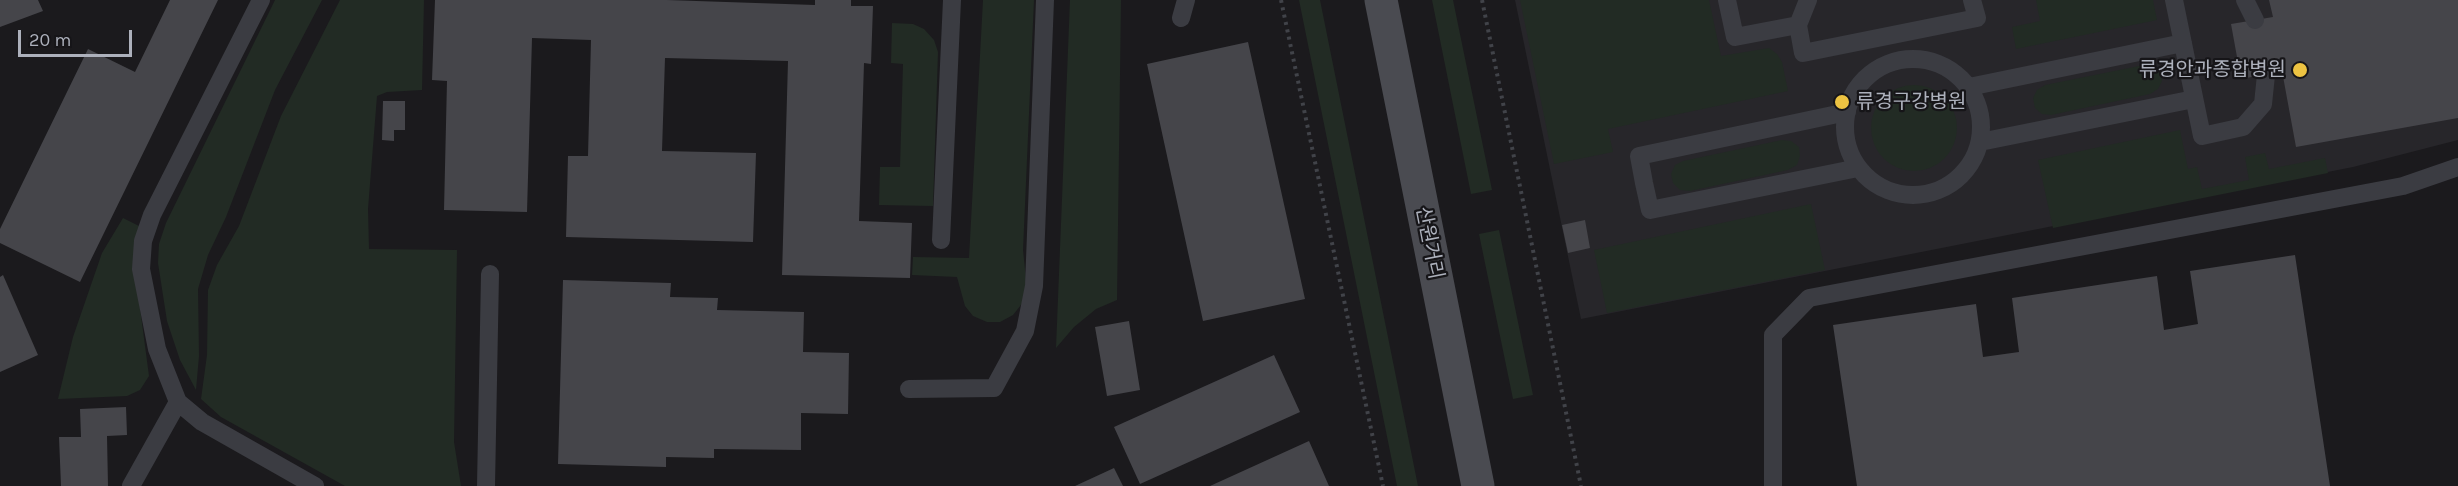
<!DOCTYPE html>
<meta charset="utf-8">
<style>
body{margin:0}
#map{position:relative;width:2458px;height:486px;overflow:hidden;background:#1b1a1d;font-family:Karla,sans-serif}
canvas{display:block}
.scale{position:absolute;left:18px;top:30px;width:114px;height:27px;box-sizing:border-box;border:3px solid #adb1bc;border-top:0;padding-left:8px;font-size:18px;line-height:21px;white-space:nowrap;color:#adb1bc;-webkit-text-stroke:4px #161518;paint-order:stroke}
</style>
<div id="map">
<canvas width="2458" height="486"></canvas>
<div class="scale">20 m</div>
</div>
<script>
const g = document.querySelector('canvas').getContext('2d');
g.lineJoin = 'round';
function fill(path, color) {
  g.fillStyle = color;
  g.fill(path, 'evenodd');
}
function shape(rows) {
  const path = new Path2D();
  for (const r of rows) {
    if (r.length === 3) {
      path.moveTo(r[0] + r[2], r[1]);
      path.arc(r[0], r[1], r[2], 0, 2 * Math.PI);
      continue;
    }
    path.moveTo(r[0], r[1]);
    for (let i = 2; i < r.length; i += 2) path.lineTo(r[i], r[i + 1]);
  }
  return path;
}
function stroke(path, color, width, dash) {
  g.strokeStyle = color;
  g.lineWidth = width;
  g.lineCap = dash ? 'butt' : 'round';
  g.setLineDash(dash || []);
  g.stroke(path);
}
function label(font, color, halo, rows, align = 'center') {
  g.font = font + ' Karla,"Noto Sans KR",sans-serif';
  g.lineWidth = 4.5;
  g.setLineDash([]);
  g.textBaseline = 'middle';
  g.strokeStyle = halo;
  g.fillStyle = color;
  for (const [text, x, y, turn = 0] of rows) {
    g.save();
    g.translate(x, y);
    g.rotate((+turn || 0) * Math.PI / 180);
    g.textAlign = isNaN(turn) ? turn : align;
    if (halo) g.strokeText(text, 0, 0);
    g.fillText(text, 0, 0);
    g.restore();
  }
}
fill(shape([
 [1515,0,2458,0,2458,140,2353,167,1581,319]
]), '#27262a');
fill(shape([
 [275,0,322,0,275,90,226,217,208,255,198,289,199,356,196,390,180,360,167,321,158,263,159,244,166,223],
 [340,0,424,0,422,90,387,92,377,96,368,209,369,249,457,250,454,442,461,486,345,486,221,417,201,399,207,355,208,290,217,265,239,226,281,116],
 [983,0,1034,0,1023,250,1026,279,1024,301,1013,315,1000,322,987,322,973,316,965,306,957,277,912,275,913,257,969,258],
 [1070,0,1121,0,1117,300,1096,309,1074,327,1056,348],
 [1299,0,1320,0,1418,486,1397,486],
 [1432,0,1453,0,1492,190,1471,194],
 [1520,0,1709,0,1721,56,1769,48,1777,54,1782,62,1788,91,1608,129,1613,152,1554,164],
 [2036,0,2153,0,2157,20,2016,49,2012,27,2040,21],
 [892,23,913,24,924,29,934,40,938,52,933,206,879,205,880,167,900,167,903,64,891,63],
 [2144,65,2153,66,2160,72,2162,81,2158,89,2150,94,2051,115,2042,114,2035,108,2033,98,2037,90,2045,85],
 [1914,128,43],
 [2180,130,2188,169,2197,167,2202,189,2249,180,2245,157,2265,153,2269,169,2325,158,2328,173,2053,228,2038,160],
 [1782,140,1791,141,1799,147,1800,156,1797,165,1788,170,1690,191,1680,190,1673,183,1671,174,1675,165,1683,161],
 [1811,204,1825,270,1607,313,1594,250],
 [123,218,139,226,140,308,149,376,140,390,127,396,58,399,73,337,102,253],
 [1499,230,1533,395,1513,399,1479,234]
]), '#222b24');
fill(shape([
 [0,0,38,0,43,11,0,27],
 [170,0,218,0,80,282,0,243,0,229,88,49,135,72],
 [435,0,667,0,815,5,815,0,851,0,851,6,873,6,871,64,864,63,859,221,912,223,910,278,782,275,788,61,665,58,662,151,756,153,753,242,566,237,568,156,588,156,591,40,532,38,527,212,444,210,447,81,432,80],
 [2269,0,2458,0,2458,118,2296,147,2282,71,2241,79,2231,24,2273,17],
 [1248,42,1305,299,1203,321,1147,64],
 [383,101,405,101,405,130,394,130,394,141,382,140],
 [1585,220,1590,248,1568,253,1562,225],
 [2295,255,2330,486,1857,486,1833,325,1976,304,1983,357,2019,352,2012,298,2157,276,2164,330,2198,324,2190,271],
 [3,275,38,355,0,372,0,277],
 [563,280,671,283,670,297,718,298,717,310,804,312,803,352,849,353,848,414,801,413,801,450,714,449,714,458,666,457,666,467,558,464],
 [1129,321,1140,390,1107,396,1095,327],
 [1274,355,1300,412,1140,484,1114,427],
 [126,407,127,435,107,436,108,486,61,486,59,437,81,437,80,409],
 [1309,441,1329,486,1210,486],
 [1114,468,1123,486,1075,486]
]), '#45454a');
stroke(shape([
 [1281,0,1383,486],
 [1482,0,1581,486]
]), '#414349', 4, [3, 4.5]);
stroke(shape([
 [261,0,152,215,143,241,141,269,157,349,178,402,202,422,315,486],
 [1727,0,1735,37,1798,25,1803,53,1977,18,1972,0],
 [2174,0,2202,136,2243,127,2263,104,2266,75],
 [2245,0,2255,20],
 [1181,18,1186,0],
 [1798,25,1808,0],
 [1913,127,68],
 [1969,87,2183,43],
 [1847,112,1639,156,1644,183,1650,210,1858,168],
 [1980,142,2194,99],
 [941,240,952,0],
 [909,389,994,388,1025,331,1034,286,1045,0],
 [131,486,178,402],
 [486,486,490,274],
 [1773,486,1773,335,1809,298,2403,186,2458,167]
]), '#3b3c42', 18);
stroke(shape([
 [1381,0,1478,486]
]), '#4a4b51', 33);
for (const [x, y, r, color] of [
 [2300,70,8,"#edc342"],
 [1842,102,8,"#edc342"]
]) {
  const dot = new Path2D();
  dot.arc(x, y, r, 0, 2 * Math.PI);
  g.fillStyle = color;
  g.fill(dot);
  stroke(dot, '#161518', 2);
}
label('20px', '#adb1bc', '#161518', [
 ["류경안과종합병원",2286,70],
 ["류경구강병원",1856,102,"left"]
], 'right');
label('20px', '#adb1bc', '#161518', [
 ["산원거리",1429,243,79]
]);
</script>
